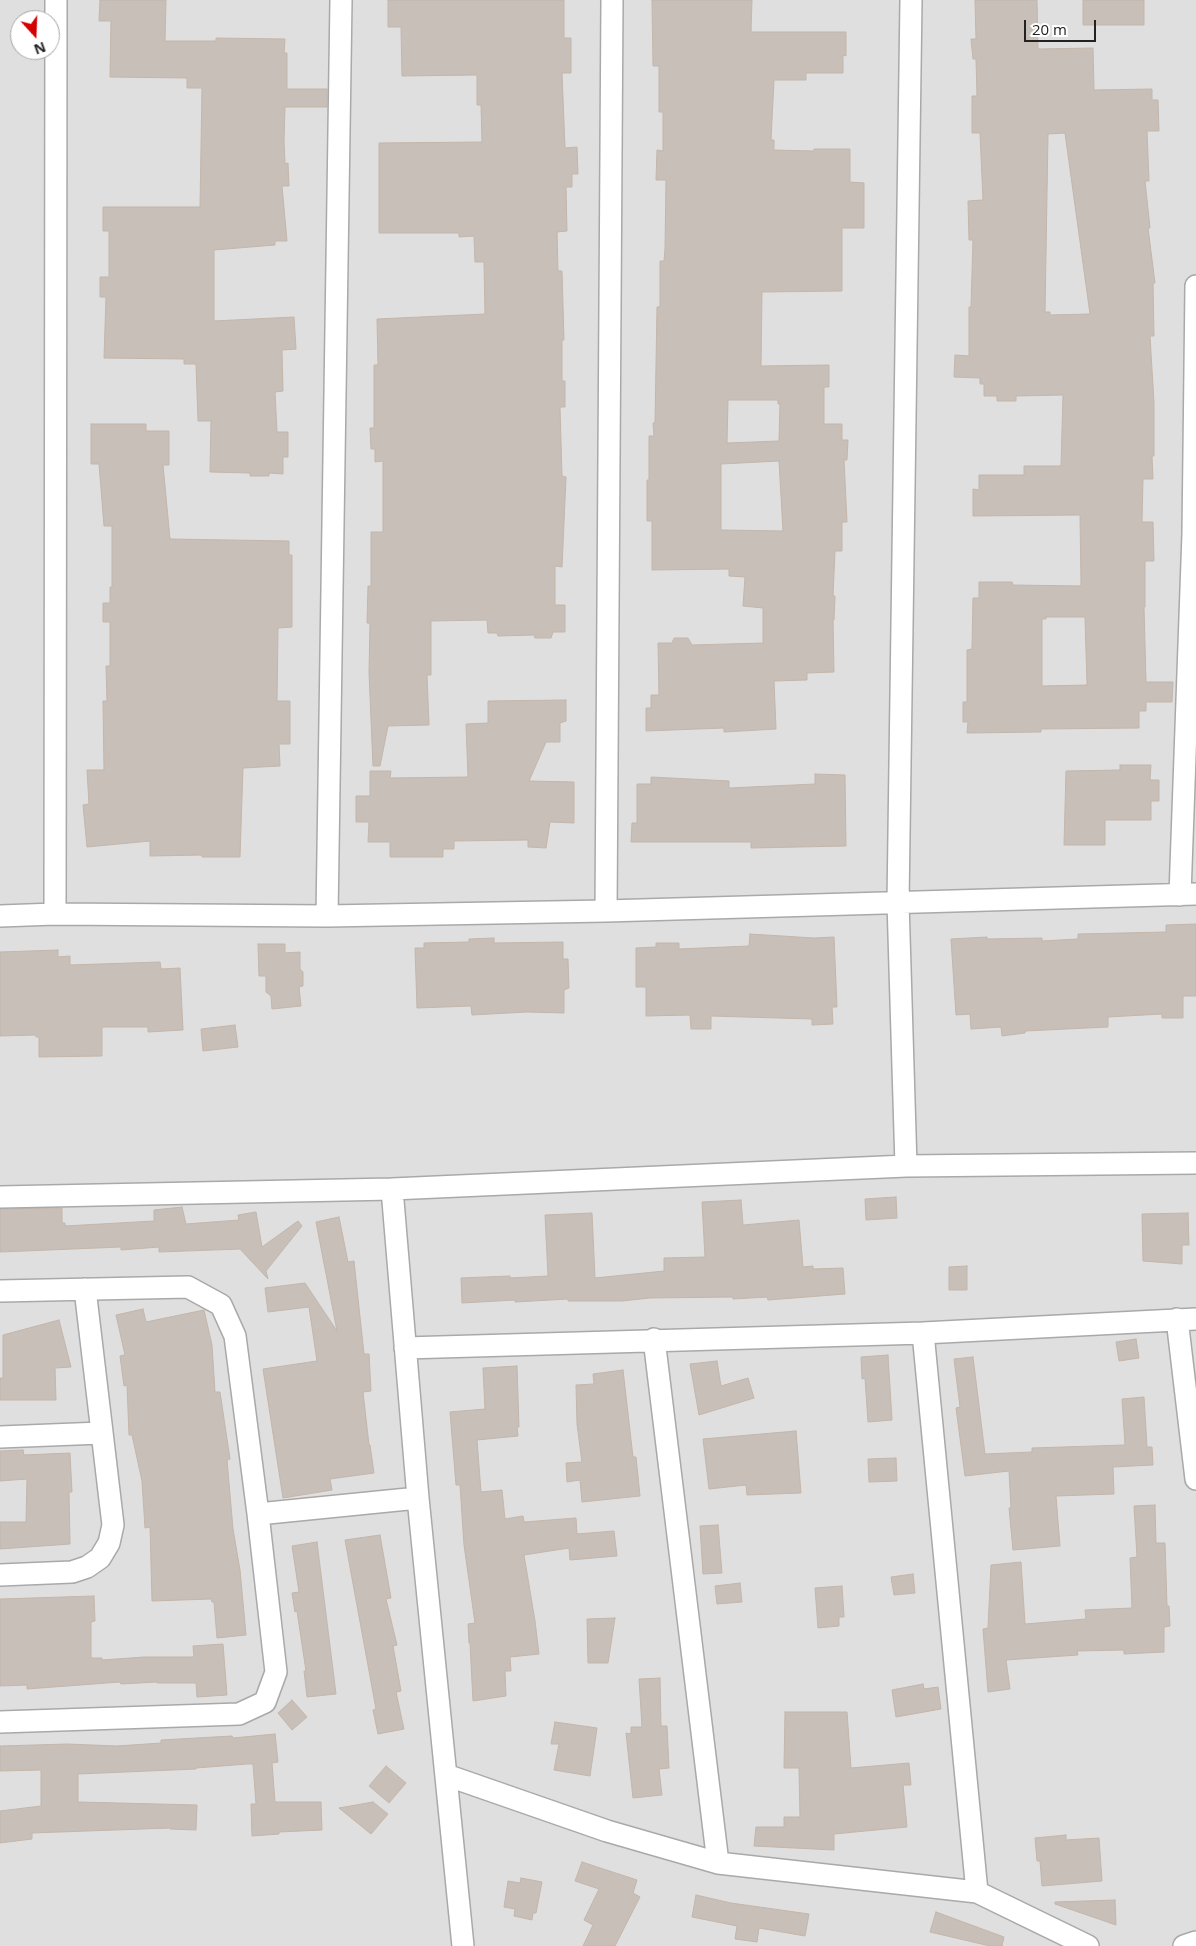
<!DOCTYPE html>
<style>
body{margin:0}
#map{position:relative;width:1196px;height:1946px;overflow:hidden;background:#f2efe9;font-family:"Open Sans",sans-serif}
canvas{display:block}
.north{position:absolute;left:10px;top:10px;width:50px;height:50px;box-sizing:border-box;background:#fff;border:1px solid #a7a7a7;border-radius:50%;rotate:160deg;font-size:14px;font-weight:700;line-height:20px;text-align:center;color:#222}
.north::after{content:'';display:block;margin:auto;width:18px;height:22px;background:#d40000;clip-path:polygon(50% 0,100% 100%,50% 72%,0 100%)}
.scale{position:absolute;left:1024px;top:20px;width:72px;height:22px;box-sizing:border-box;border:2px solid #222;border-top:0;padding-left:6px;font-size:15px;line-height:18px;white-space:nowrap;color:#222;-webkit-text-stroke:4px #fff;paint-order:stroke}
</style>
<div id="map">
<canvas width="1196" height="1946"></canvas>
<div class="north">N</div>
<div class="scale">20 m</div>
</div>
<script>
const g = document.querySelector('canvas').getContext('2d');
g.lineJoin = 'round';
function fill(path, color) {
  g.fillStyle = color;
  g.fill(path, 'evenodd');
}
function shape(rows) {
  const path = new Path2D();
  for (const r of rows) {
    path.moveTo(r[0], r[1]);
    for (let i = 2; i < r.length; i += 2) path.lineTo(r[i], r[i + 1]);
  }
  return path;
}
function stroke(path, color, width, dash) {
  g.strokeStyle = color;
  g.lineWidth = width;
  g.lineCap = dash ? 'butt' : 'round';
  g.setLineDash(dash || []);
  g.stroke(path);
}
fill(shape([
 [0,0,1196,0,1196,1946,0,1946],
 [20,20,50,20,50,50,20,50]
]), '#e0dfdf');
const building = shape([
 [100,0,166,0,165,41,216,41,216,38,285,39,284,53,287,53,287,89,327,89,327,107,285,107,284,141,285,164,288,163,289,186,282,186,287,241,275,241,275,245,214,250,214,321,294,317,296,349,282,350,283,391,275,392,277,432,288,432,288,457,283,457,283,474,269,473,269,476,250,476,250,473,210,472,211,421,198,421,196,364,184,364,184,359,104,358,106,297,100,297,100,277,109,277,109,231,103,231,103,207,200,207,202,88,187,88,187,78,110,77,111,21,99,21,100,0],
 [388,0,564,0,564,38,571,38,571,73,562,73,565,148,577,147,578,174,572,174,572,187,566,187,567,231,557,232,558,271,562,271,564,340,562,340,562,381,565,381,565,407,560,407,562,476,566,477,562,567,555,566,555,605,565,605,565,632,553,632,551,638,535,638,534,635,498,636,497,633,488,633,487,620,431,621,431,675,427,675,429,725,388,726,380,766,373,766,369,672,370,623,367,623,368,586,371,586,371,532,383,532,383,461,375,462,375,449,371,449,370,428,374,428,374,365,378,365,377,319,485,314,484,262,475,262,474,236,459,237,459,233,379,233,379,143,482,142,481,105,477,105,477,75,402,76,401,27,388,27,388,0],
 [652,0,752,0,751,32,846,32,846,56,843,55,843,73,806,73,806,80,774,80,771,140,774,140,774,150,814,151,814,149,850,149,850,182,864,183,864,228,842,228,842,291,762,292,761,366,829,365,829,387,824,387,824,424,842,424,842,440,848,440,847,460,844,460,847,522,842,522,842,551,835,551,833,596,835,596,834,620,833,620,834,672,807,673,807,680,774,681,776,729,724,732,724,728,646,731,646,708,651,708,651,695,659,695,658,643,672,643,674,638,688,638,692,645,763,643,763,608,743,606,745,577,729,576,729,569,652,570,652,521,647,521,647,480,649,480,649,436,654,436,653,423,655,423,657,307,660,307,660,261,664,261,665,249,666,180,656,180,657,150,663,151,663,112,659,112,659,66,653,66,652,0],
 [728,400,778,400,778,404,780,404,779,441,727,443,728,400],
 [779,461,783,531,721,530,721,464,779,461],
 [975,0,1037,0,1038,49,1093,48,1094,90,1152,89,1152,100,1158,100,1159,131,1147,131,1149,181,1145,181,1150,228,1148,228,1155,283,1153,283,1154,336,1150,336,1154,403,1154,456,1152,456,1153,479,1143,479,1142,522,1153,522,1154,561,1145,561,1145,607,1144,607,1146,682,1173,682,1172,702,1146,702,1146,711,1139,711,1139,728,1041,729,1041,732,967,733,968,722,963,722,963,702,967,702,967,650,972,649,973,598,979,598,979,582,1012,582,1013,585,1081,586,1081,584,1080,515,973,516,973,489,979,490,979,475,1024,475,1024,466,1061,466,1063,395,1016,396,1016,401,997,401,997,396,984,396,984,384,980,384,980,378,954,377,955,355,969,356,969,307,971,307,973,240,969,240,968,201,983,200,980,133,972,133,972,96,977,96,976,59,973,59,971,39,976,39,975,0],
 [1065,133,1090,314,1050,315,1050,312,1045,312,1048,134,1065,133],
 [1046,617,1085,617,1087,685,1042,686,1042,619,1046,619,1046,617],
 [1083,0,1144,0,1144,25,1083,25,1083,0],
 [91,424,146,424,146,431,169,431,169,465,163,465,170,539,289,541,289,555,292,555,292,627,278,628,277,701,290,701,290,744,279,744,280,766,243,768,240,857,202,857,202,855,150,856,150,841,87,847,83,805,89,804,87,770,104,770,103,701,107,701,106,666,110,666,110,622,103,622,103,603,110,603,110,587,112,587,112,526,104,526,99,464,91,464,91,424],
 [566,700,566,721,560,723,560,742,546,742,529,781,574,782,574,823,550,822,546,848,528,847,528,840,454,841,454,849,443,849,443,857,390,857,390,842,368,842,369,822,356,822,356,796,370,796,370,771,391,771,390,778,468,777,466,724,488,723,488,701,566,700],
 [1120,765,1151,765,1150,780,1159,780,1159,801,1151,801,1151,820,1105,820,1105,845,1064,845,1066,771,1120,770,1120,765],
 [815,774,845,775,846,846,751,848,751,842,631,842,632,823,637,823,637,784,651,784,651,777,729,781,729,788,815,784,815,774],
 [1196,924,1196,996,1183,996,1183,1018,1162,1018,1162,1014,1108,1017,1108,1027,1025,1031,1025,1033,1002,1036,1001,1027,971,1029,970,1014,956,1015,951,939,987,937,987,939,1042,938,1042,941,1078,939,1078,934,1166,932,1166,925,1196,924],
 [750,934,814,938,834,937,837,1007,832,1007,833,1024,812,1025,812,1019,711,1016,711,1029,691,1029,690,1015,646,1016,646,987,636,987,636,948,656,947,656,943,679,943,679,949,749,946,750,934],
 [494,938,494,943,563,942,563,959,568,959,569,988,564,990,564,1013,527,1012,472,1015,471,1006,417,1008,415,948,424,948,424,943,469,942,469,939,494,938],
 [258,944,285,944,285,953,300,952,300,969,303,972,303,986,299,987,301,1006,272,1009,271,996,266,992,266,976,259,976,258,944],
 [58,950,58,957,70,956,70,965,160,962,161,969,180,968,183,1030,148,1032,148,1027,102,1027,102,1056,39,1057,39,1037,36,1037,36,1035,0,1036,0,952,58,950],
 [235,1025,238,1047,203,1051,201,1029,235,1025],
 [896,1197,897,1218,866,1220,865,1199,896,1197],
 [741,1200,743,1225,799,1220,803,1267,813,1266,813,1269,843,1268,845,1294,768,1300,767,1297,733,1299,733,1297,650,1298,622,1301,568,1301,568,1299,515,1302,515,1300,462,1303,461,1278,510,1276,510,1278,548,1276,545,1215,592,1213,595,1278,664,1271,664,1258,705,1257,702,1202,741,1200],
 [182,1207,186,1224,239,1220,238,1215,256,1212,262,1247,298,1221,302,1226,266,1271,268,1279,240,1249,159,1252,159,1247,121,1250,121,1247,0,1252,0,1209,62,1208,62,1223,65,1223,65,1226,154,1221,154,1210,182,1207],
 [1188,1213,1189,1245,1182,1245,1182,1264,1143,1261,1142,1214,1188,1213],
 [339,1217,348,1262,354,1261,364,1354,369,1354,371,1391,363,1392,369,1445,370,1445,374,1473,330,1479,332,1490,283,1498,263,1369,317,1361,309,1307,268,1312,265,1288,305,1283,337,1331,316,1222,339,1217],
 [967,1266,967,1290,949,1290,949,1267,967,1266],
 [143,1309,146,1322,204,1310,212,1345,215,1392,220,1392,230,1459,227,1460,233,1529,240,1570,246,1635,217,1638,214,1602,212,1602,211,1599,152,1601,150,1527,145,1528,142,1481,132,1435,129,1435,127,1385,124,1386,120,1356,125,1355,116,1315,143,1309],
 [59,1320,71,1367,55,1368,56,1400,0,1400,0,1378,3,1378,3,1335,59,1320],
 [1136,1339,1139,1358,1119,1361,1116,1342,1136,1339],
 [888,1355,892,1420,868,1422,865,1378,862,1379,861,1357,888,1355],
 [973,1357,985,1454,1032,1452,1032,1448,1125,1445,1122,1399,1144,1397,1147,1447,1152,1447,1153,1465,1113,1467,1114,1494,1056,1496,1060,1546,1013,1550,1009,1508,1011,1508,1009,1471,965,1476,956,1408,960,1407,954,1359,973,1357],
 [717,1361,721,1386,748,1378,754,1398,699,1415,690,1364,717,1361],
 [517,1366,519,1427,517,1427,518,1436,477,1440,481,1492,502,1490,505,1519,523,1516,524,1522,576,1518,577,1534,614,1531,617,1556,570,1560,569,1548,524,1555,535,1621,539,1654,510,1657,511,1671,505,1671,506,1696,473,1701,470,1643,469,1643,468,1624,475,1623,464,1545,460,1485,456,1485,450,1412,485,1409,483,1368,517,1366],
 [623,1370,633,1457,636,1457,640,1496,582,1502,580,1480,567,1482,566,1463,582,1462,577,1424,576,1385,594,1384,593,1374,623,1370],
 [796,1431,801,1493,747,1495,746,1485,709,1489,703,1439,796,1431],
 [23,1450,24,1455,70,1453,72,1492,69,1492,70,1544,0,1549,0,1522,26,1522,27,1479,0,1481,0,1451,23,1450],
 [896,1458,897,1481,869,1482,868,1459,896,1458],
 [1155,1505,1156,1543,1165,1543,1167,1606,1169,1606,1170,1626,1164,1627,1164,1652,1124,1654,1124,1650,1077,1651,1078,1655,1006,1660,1010,1689,988,1692,983,1629,988,1628,991,1565,1021,1562,1025,1624,1086,1619,1085,1610,1132,1608,1130,1558,1137,1557,1134,1506,1155,1505],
 [718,1525,722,1573,703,1574,700,1526,718,1525],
 [380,1535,391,1598,386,1599,397,1645,393,1646,401,1691,396,1692,404,1729,378,1734,373,1710,376,1709,345,1540,380,1535],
 [317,1542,336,1694,307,1697,304,1671,306,1671,297,1611,295,1612,292,1593,299,1592,292,1546,317,1542],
 [913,1574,915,1593,894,1595,891,1577,913,1574],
 [740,1583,742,1602,717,1604,715,1586,740,1583],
 [842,1586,844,1617,839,1617,839,1626,818,1628,815,1588,842,1586],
 [94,1596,95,1621,91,1622,91,1658,102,1658,102,1660,144,1657,194,1657,193,1646,223,1644,227,1695,197,1697,196,1683,157,1683,157,1682,121,1684,120,1682,27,1689,27,1685,0,1686,0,1599,94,1596],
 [615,1618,608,1663,588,1663,587,1619,615,1618],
 [660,1678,661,1726,667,1726,669,1768,659,1769,662,1795,633,1798,626,1733,631,1734,631,1727,642,1727,639,1679,660,1678],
 [923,1684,924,1689,938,1687,941,1709,896,1717,892,1690,923,1684],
 [292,1700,307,1717,292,1730,278,1713,292,1700],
 [785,1712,847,1712,851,1768,909,1763,911,1785,903,1785,907,1827,834,1834,834,1850,754,1846,756,1827,784,1827,784,1817,800,1817,799,1768,784,1768,785,1712],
 [555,1722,597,1728,590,1776,554,1770,559,1744,551,1744,555,1722],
 [275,1734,278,1762,272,1763,275,1802,321,1802,322,1830,279,1832,279,1834,252,1836,251,1804,256,1804,253,1764,247,1764,196,1768,196,1769,78,1774,78,1802,197,1805,196,1830,170,1829,170,1828,32,1833,32,1839,0,1843,0,1811,41,1806,41,1770,0,1771,0,1746,67,1744,117,1746,161,1743,161,1740,232,1736,233,1738,275,1734],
 [386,1766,406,1783,389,1803,369,1786,386,1766],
 [373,1802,388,1814,371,1834,339,1808,373,1802],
 [1066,1835,1066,1840,1099,1838,1102,1881,1042,1886,1040,1861,1037,1861,1035,1838,1066,1835],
 [582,1862,637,1880,633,1893,640,1897,615,1946,583,1946,593,1925,584,1920,599,1889,575,1881,582,1862],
 [521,1878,542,1882,536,1913,533,1913,532,1920,514,1916,515,1909,504,1907,508,1881,520,1883,521,1878],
 [696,1895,731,1903,809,1914,805,1936,759,1928,757,1942,735,1939,737,1926,692,1917,696,1895],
 [1115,1900,1116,1925,1055,1904,1055,1902,1115,1900],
 [936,1912,1004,1937,1002,1946,990,1946,930,1932,936,1912]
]);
fill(building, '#c7bfb8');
stroke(building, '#c4b6ab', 1);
const minor = shape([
 [1180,895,1193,534,1196,286],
 [606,911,612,0],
 [55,914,56,0],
 [0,916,55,914,327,916,606,911,1196,894],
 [327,916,341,0],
 [906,1166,898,902,911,0],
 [392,1189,418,1498,463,1946],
 [0,1197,392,1189,906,1166,1196,1163],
 [0,1291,188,1287,221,1305,235,1336,258,1514,276,1672,265,1702,239,1714,0,1722],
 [1177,1319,1196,1479],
 [923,1333,977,1892],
 [654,1339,718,1863],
 [405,1348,923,1333,1196,1319],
 [0,1437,101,1433],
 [258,1514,418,1498],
 [0,1575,72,1572,87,1567,100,1558,109,1543,113,1525,85,1289],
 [446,1775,607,1831,718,1863,977,1892,1088,1946],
 [1184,1946,1196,1942]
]);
stroke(minor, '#a9a9a9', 24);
stroke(minor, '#fff', 21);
</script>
